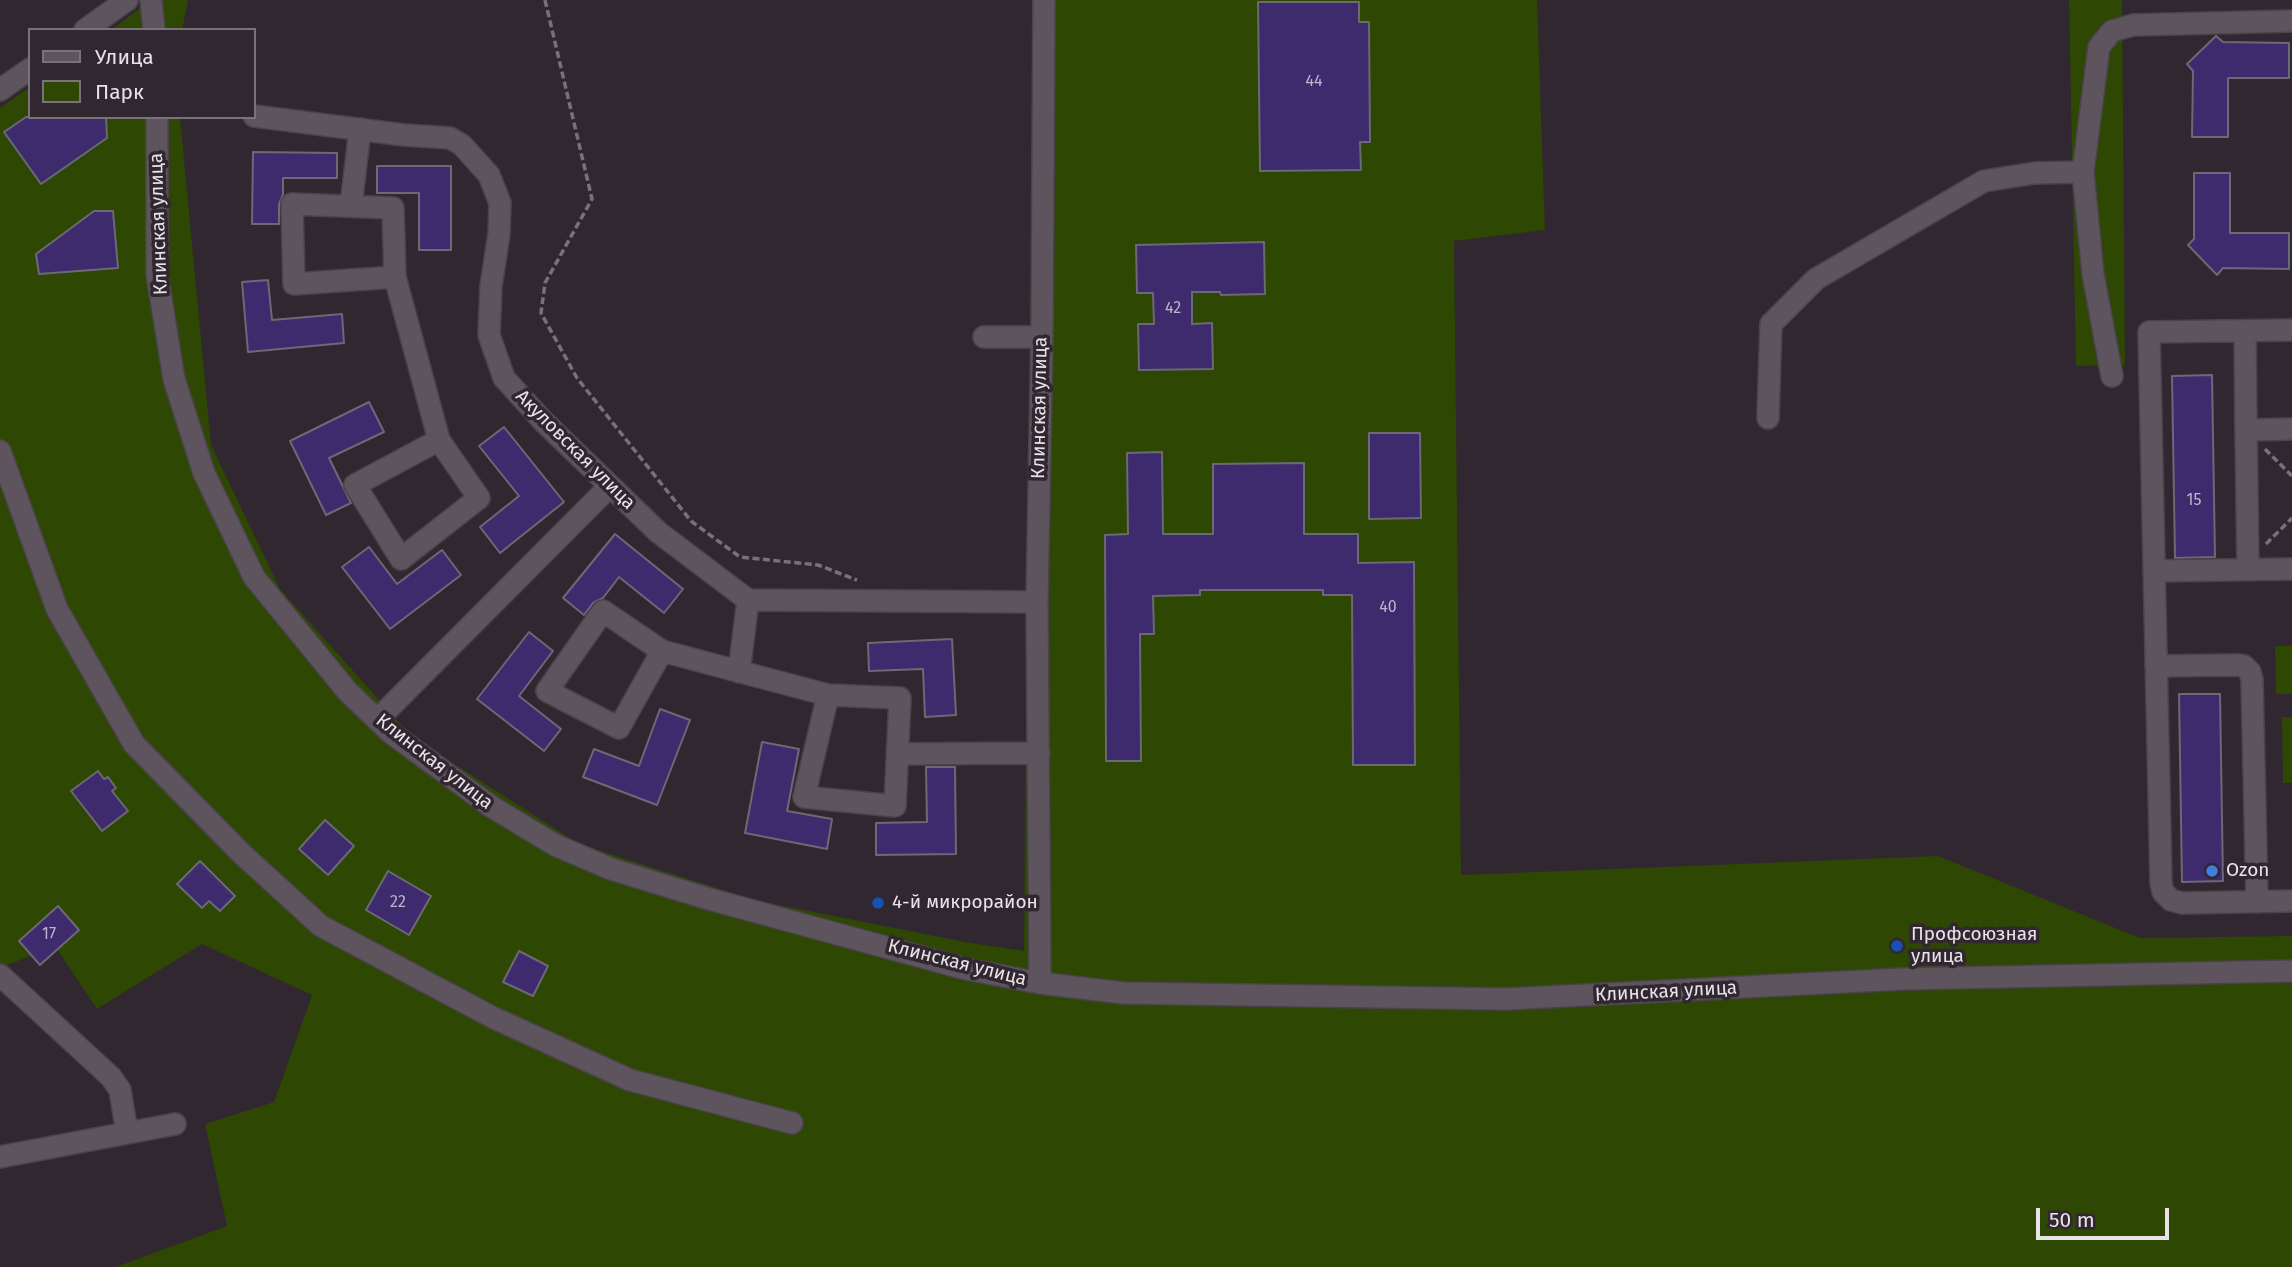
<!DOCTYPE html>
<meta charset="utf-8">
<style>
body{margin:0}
#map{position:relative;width:2292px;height:1267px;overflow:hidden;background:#302730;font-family:"Fira Sans",sans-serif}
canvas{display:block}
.legend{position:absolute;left:28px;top:28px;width:228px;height:91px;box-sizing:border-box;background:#302730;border:2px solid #7a727a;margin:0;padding:9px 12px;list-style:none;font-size:21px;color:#e9e3e9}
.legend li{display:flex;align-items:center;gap:14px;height:35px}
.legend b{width:35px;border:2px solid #7a727a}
.scale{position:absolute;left:2036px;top:1208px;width:133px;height:32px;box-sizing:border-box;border:4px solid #e9e3e9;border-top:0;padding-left:9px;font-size:21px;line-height:24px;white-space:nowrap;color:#e9e3e9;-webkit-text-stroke:5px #302730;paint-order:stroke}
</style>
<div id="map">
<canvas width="2292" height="1267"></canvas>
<ul class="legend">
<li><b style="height:9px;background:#5d545e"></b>Улица</li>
<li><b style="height:19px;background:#2e4703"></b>Парк</li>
</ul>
<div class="scale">50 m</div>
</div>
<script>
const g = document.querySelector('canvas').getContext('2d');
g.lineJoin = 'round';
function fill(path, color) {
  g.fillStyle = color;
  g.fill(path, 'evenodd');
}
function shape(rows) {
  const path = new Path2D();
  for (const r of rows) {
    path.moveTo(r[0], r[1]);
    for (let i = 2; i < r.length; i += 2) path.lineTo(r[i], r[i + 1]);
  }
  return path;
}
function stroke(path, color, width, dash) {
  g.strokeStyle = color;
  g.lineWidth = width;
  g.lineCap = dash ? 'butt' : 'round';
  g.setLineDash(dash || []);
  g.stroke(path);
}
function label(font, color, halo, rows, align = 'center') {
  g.font = font + ' "Fira Sans",sans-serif';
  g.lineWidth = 7;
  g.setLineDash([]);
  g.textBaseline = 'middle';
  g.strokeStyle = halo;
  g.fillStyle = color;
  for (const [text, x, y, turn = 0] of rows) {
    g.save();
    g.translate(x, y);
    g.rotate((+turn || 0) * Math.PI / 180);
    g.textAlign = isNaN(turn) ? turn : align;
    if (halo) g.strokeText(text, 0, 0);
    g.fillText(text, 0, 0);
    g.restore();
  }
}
fill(shape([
 [143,0,188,0,182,30,111,30,139,9],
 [1035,0,1537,0,1545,230,1454,241,1461,875,1938,856,2140,938,2292,936,2292,1267,116,1267,227,1226,205,1124,274,1102,312,995,202,944,97,1009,55,946,0,968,0,108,30,87,30,117,180,117,211,445,280,589,411,736,579,844,754,900,965,942,1024,951,1028,473],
 [2069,0,2122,0,2125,365,2076,366],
 [2275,646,2292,646,2292,694,2276,694],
 [2282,717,2292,717,2292,783,2283,783]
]), '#2e4703');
const building = shape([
 [1258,2,1359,2,1359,22,1369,22,1370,142,1360,142,1361,170,1260,171,1258,2],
 [2216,36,2223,42,2289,43,2289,78,2228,78,2228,137,2192,137,2193,71,2187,64,2216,36],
 [26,117,106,117,107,138,41,184,4,132,26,117],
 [253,152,337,153,337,178,283,178,283,195,279,204,279,224,252,224,253,152],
 [377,166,451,166,451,250,419,250,419,193,377,193,377,166],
 [2194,173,2230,173,2230,233,2289,233,2289,269,2223,268,2217,275,2188,245,2194,239,2194,173],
 [94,211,113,211,118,268,39,274,36,254,94,211],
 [1264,242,1265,294,1221,295,1220,292,1192,292,1192,324,1212,323,1213,369,1139,370,1138,324,1154,324,1153,293,1137,293,1136,245,1264,242],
 [268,280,272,320,342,314,344,343,248,352,242,282,268,280],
 [2212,375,2215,557,2175,558,2172,376,2212,375],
 [369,402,384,432,329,458,351,503,326,515,290,441,369,402],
 [504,427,564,502,500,553,480,527,519,496,479,446,504,427],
 [1369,433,1420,433,1421,518,1369,519,1369,433],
 [1162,452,1163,534,1213,534,1213,464,1304,463,1304,534,1358,534,1358,563,1414,562,1415,765,1353,765,1352,595,1323,595,1323,590,1200,590,1200,595,1153,596,1154,634,1140,634,1141,761,1106,761,1105,535,1128,534,1127,453,1162,452],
 [615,534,683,589,664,613,619,577,603,598,593,603,584,615,563,598,615,534],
 [369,547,397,584,442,550,461,575,390,629,342,567,369,547],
 [529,632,553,651,519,696,561,729,544,751,477,699,529,632],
 [952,639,956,715,925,717,923,669,869,671,868,643,952,639],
 [2179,694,2220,694,2223,881,2182,882,2179,694],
 [660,709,690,720,657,805,583,777,594,749,639,766,660,709],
 [762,742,799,749,787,811,832,819,827,849,745,833,762,742],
 [926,767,955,767,956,854,876,855,876,823,927,822,926,767],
 [98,771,104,779,108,777,116,788,112,791,128,811,102,831,71,791,98,771],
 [325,820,354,846,328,875,299,849,325,820],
 [200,861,235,896,220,911,209,901,202,908,177,884,200,861],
 [388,871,431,896,409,935,366,910,388,871],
 [58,906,79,930,40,965,19,941,58,906],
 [519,951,548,966,533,996,503,982,519,951]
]);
fill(building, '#3e2b6d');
stroke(building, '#6b6975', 2);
const minor = shape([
 [151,0,154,30],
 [85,30,127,0],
 [0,90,30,69],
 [254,116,404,135,450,138,462,145,489,175,500,203,499,234,491,286,489,335,504,378,543,421,658,532,748,600,1037,602],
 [157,117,157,274,174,379,204,473,254,577,348,692,391,733,492,807,555,845,611,869,709,899,966,969,1040,983,1123,993,1505,999,1903,979,2292,971],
 [292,204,393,208,395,277,294,284,292,204],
 [351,206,360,129],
 [395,277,439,440,479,498,401,559,355,485,439,440],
 [2292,330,2149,332,2161,883,2163,892,2171,900,2182,903,2292,901],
 [2245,331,2246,430,2292,429],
 [984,337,1042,337],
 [2112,376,2093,274,2083,172,2099,47,2112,31,2133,25,2292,21],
 [1768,418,1771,324,1816,279,1984,181,2035,173,2083,172],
 [2246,430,2248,570],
 [0,451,57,609,134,744,241,853,321,926,494,1018,630,1080,792,1123],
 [2154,571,2292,569],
 [662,651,603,611,547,691,619,728,662,651,828,695,900,698,895,806,804,797,828,695],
 [2156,666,2237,665,2244,666,2250,672,2252,680,2257,902],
 [739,672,748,600],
 [377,720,610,486],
 [898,754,1039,753],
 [0,975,111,1077,120,1090,127,1133],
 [1040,983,1037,602,1042,337,1044,0],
 [0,1157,175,1124]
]);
stroke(minor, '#49434a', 24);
stroke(shape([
 [545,0,592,199,545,283,541,313,577,378,691,521,740,557,818,565,857,580],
 [2265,449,2292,476],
 [2266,544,2292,518]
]), '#797179', 3.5, [7, 3.5]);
stroke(minor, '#5d545e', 21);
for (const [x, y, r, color] of [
 [2212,871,7,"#3f7fe0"],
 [878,903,7,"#1a4fb4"],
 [1897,946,7,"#1a4fb4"]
]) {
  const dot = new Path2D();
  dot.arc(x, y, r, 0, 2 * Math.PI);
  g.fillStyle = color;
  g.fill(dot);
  stroke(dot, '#302730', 2.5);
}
label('16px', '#beb5ca', null, [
 ["44",1314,82],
 ["42",1173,309],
 ["15",2194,501],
 ["40",1388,608],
 ["22",398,903],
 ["17",49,935]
]);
label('19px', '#e9e3e9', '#302730', [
 ["Клинская улица",159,224,-92],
 ["Клинская улица",1040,408,-89],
 ["Акуловская улица",575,450,45],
 ["Клинская улица",434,762,38],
 ["Клинская улица",957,963,14],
 ["Клинская улица",1666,992,-3]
]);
label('19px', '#e9e3e9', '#302730', [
 ["Ozon",2226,871],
 ["4-й микрорайон",892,903],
 ["Профсоюзная",1911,935],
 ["улица",1911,957]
], 'left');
</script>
